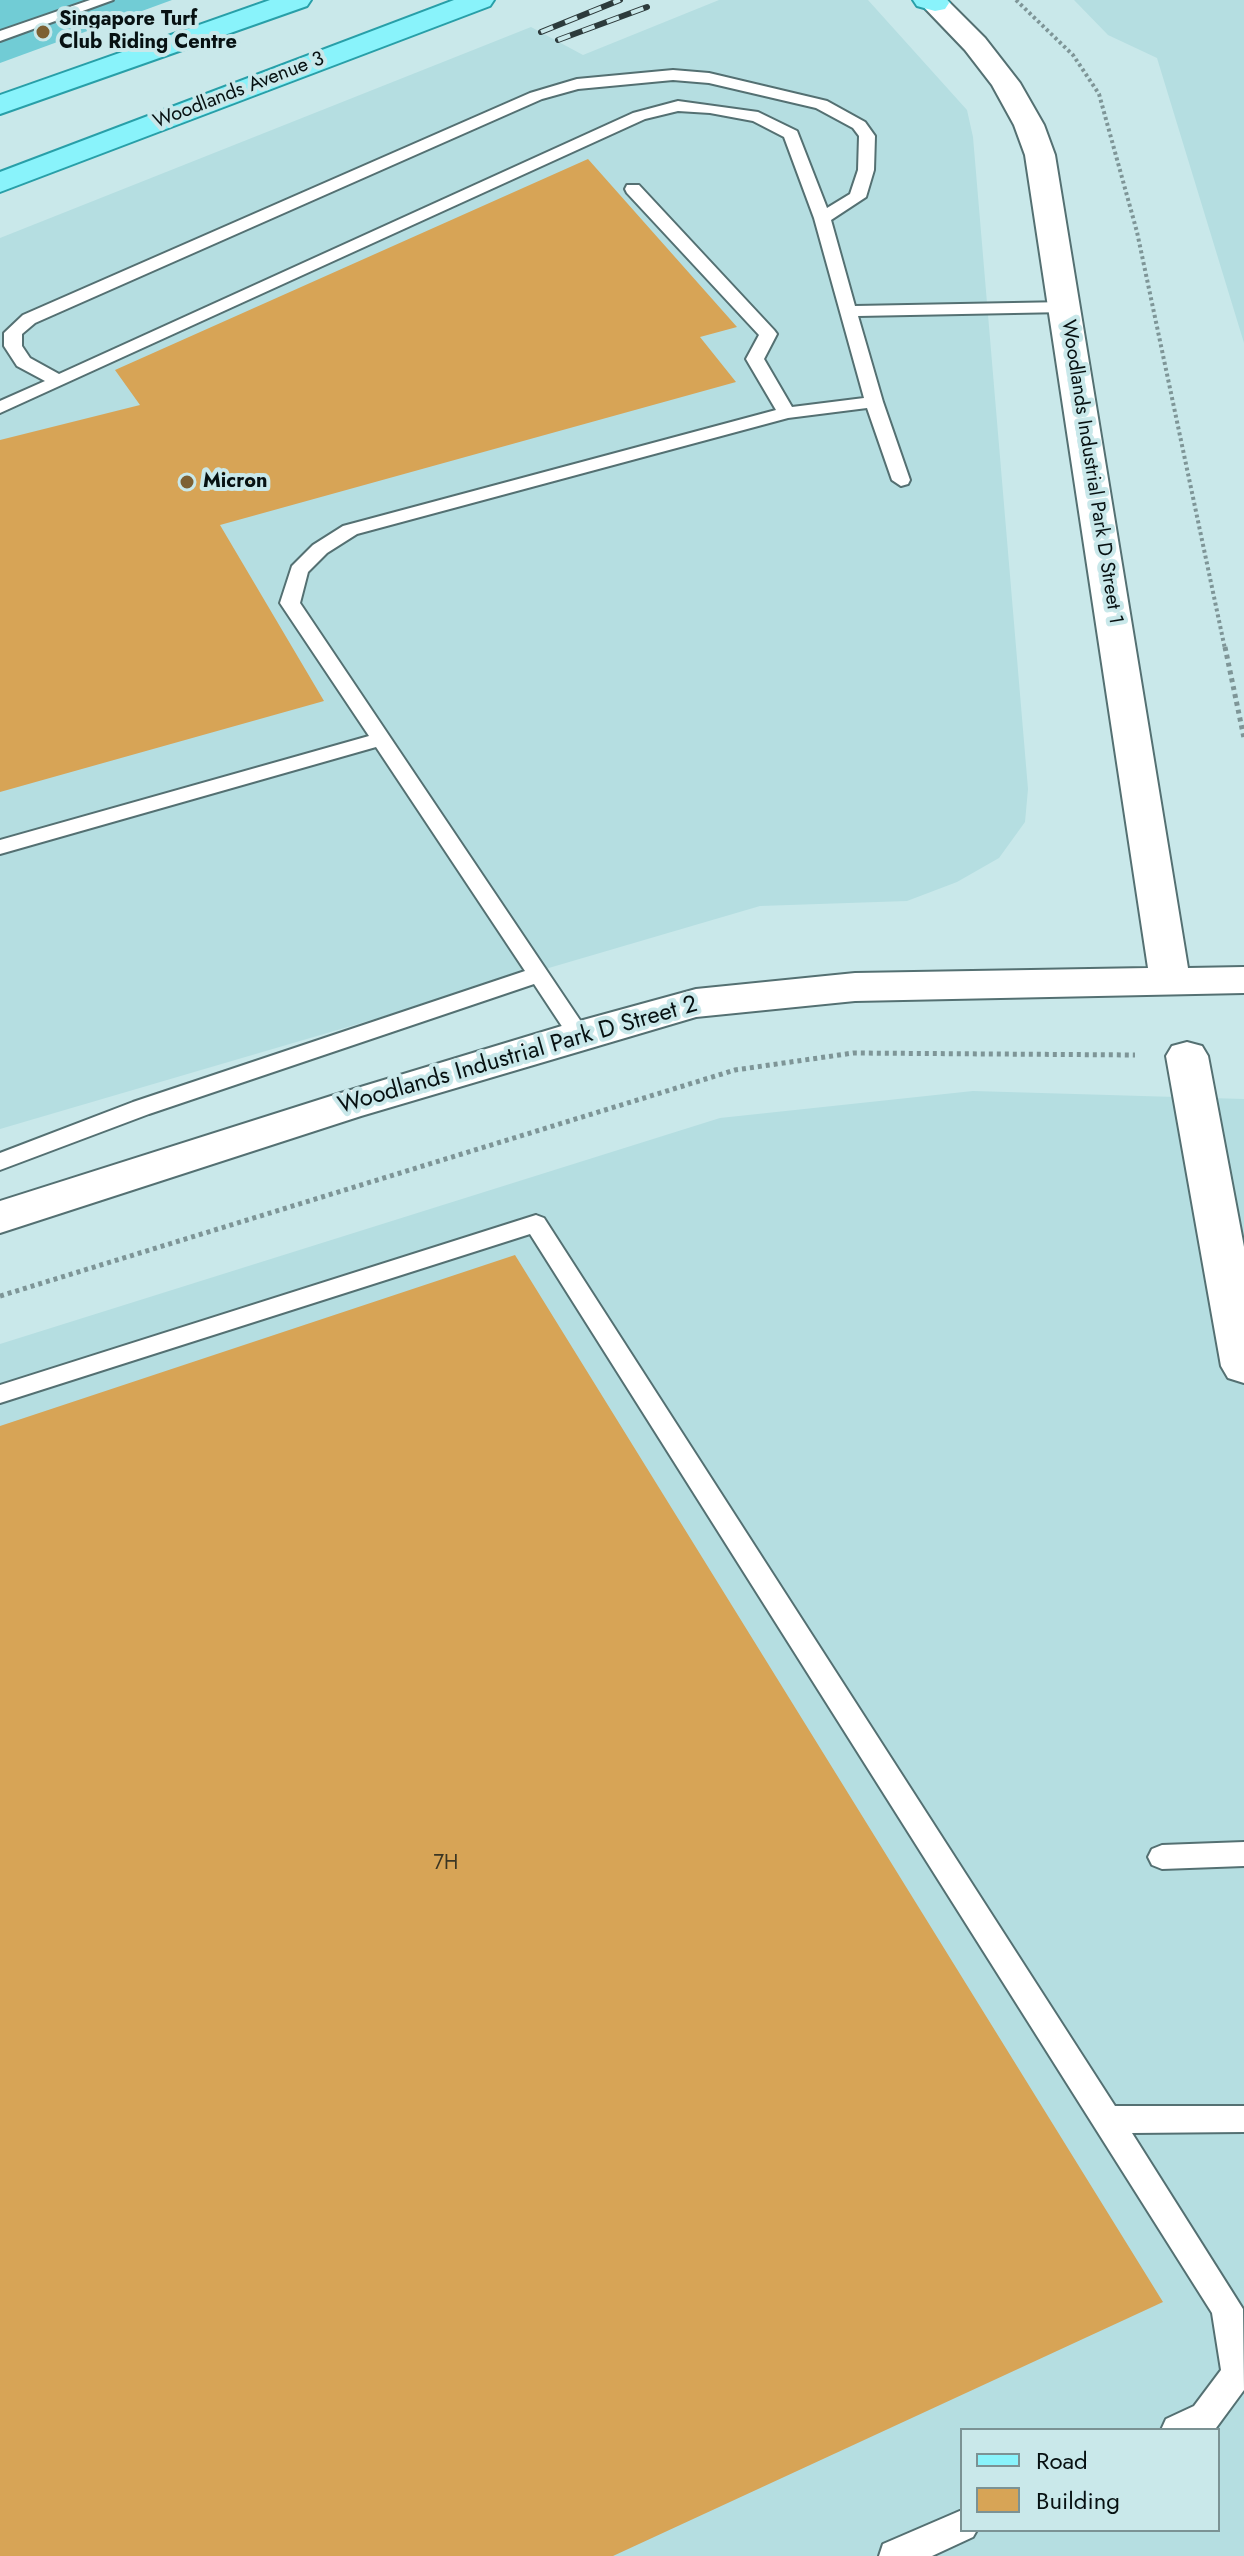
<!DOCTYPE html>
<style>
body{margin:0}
#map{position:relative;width:1244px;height:2556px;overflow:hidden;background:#c9e8ea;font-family:Jost,sans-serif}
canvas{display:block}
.legend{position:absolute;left:960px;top:2428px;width:260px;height:104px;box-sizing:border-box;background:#c9e8ea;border:2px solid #7b9294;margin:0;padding:10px 14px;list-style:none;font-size:24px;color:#071112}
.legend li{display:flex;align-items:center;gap:16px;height:40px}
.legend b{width:40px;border:2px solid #7b9294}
</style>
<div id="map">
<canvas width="1244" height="2556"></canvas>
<ul class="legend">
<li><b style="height:10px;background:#89f3fb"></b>Road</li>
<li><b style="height:22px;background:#d7a456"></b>Building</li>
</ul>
</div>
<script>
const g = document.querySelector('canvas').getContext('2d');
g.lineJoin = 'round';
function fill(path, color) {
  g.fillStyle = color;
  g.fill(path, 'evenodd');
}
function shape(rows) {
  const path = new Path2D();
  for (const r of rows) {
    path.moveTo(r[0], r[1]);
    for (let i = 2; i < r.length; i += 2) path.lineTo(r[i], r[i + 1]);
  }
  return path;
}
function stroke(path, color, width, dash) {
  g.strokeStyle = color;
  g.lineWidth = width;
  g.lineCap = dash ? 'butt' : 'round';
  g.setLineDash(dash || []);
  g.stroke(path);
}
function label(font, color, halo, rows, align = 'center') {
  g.font = font + ' Jost,sans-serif';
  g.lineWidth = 8;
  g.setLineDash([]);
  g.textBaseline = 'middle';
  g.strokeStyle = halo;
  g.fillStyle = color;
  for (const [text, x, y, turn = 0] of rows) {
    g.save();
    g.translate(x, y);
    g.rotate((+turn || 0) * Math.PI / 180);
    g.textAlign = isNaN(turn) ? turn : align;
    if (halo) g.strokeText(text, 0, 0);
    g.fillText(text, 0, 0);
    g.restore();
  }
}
fill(shape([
 [719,0,868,0,967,110,973,137,1028,789,1025,822,999,858,957,882,907,901,760,906,0,1129,0,238,531,27,583,55],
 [1074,0,1244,0,1244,343,1157,58,1108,35],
 [973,1091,1244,1099,1244,2556,0,2556,0,1344,720,1118],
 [962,2430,1218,2430,1218,2530,962,2530]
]), '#b5dee1');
fill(shape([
 [0,0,172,0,0,63]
]), '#71ccd5');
fill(shape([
 [588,159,737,327,700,337,736,382,220,525,324,701,0,792,0,440,140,405,115,370],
 [515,1255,1163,2302,613,2556,0,2556,0,1426]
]), '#d7a456');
const lane = shape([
 [90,0,113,0,0,41,0,31,90,0],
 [673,70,709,73,827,101,865,122,875,136,874,170,866,197,831,220,855,306,1066,302,1075,307,1066,312,858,316,883,402,910,480,908,484,901,486,892,480,867,408,788,418,357,534,327,553,308,572,300,603,590,1035,587,1040,571,1040,534,984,149,1114,0,1170,0,1153,133,1102,525,971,376,747,0,854,0,840,369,736,280,603,292,566,313,545,343,526,776,410,746,359,759,335,627,193,625,189,627,185,639,185,774,330,777,334,764,359,792,407,864,398,814,218,784,137,753,121,710,113,678,111,645,119,0,413,0,401,45,381,17,366,4,346,4,333,23,315,530,93,577,79,673,70],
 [673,80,709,83,816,108,853,128,859,136,858,170,850,194,827,208,797,131,758,112,678,101,633,113,59,374,30,358,22,346,22,334,35,323,542,99,578,89,673,80],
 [536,1215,544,1218,1115,2106,1244,2106,1244,2132,1132,2133,1243,2309,1244,2390,1216,2428,1161,2430,1166,2419,1194,2406,1221,2370,1212,2313,530,1234,0,1403,0,1385,536,1215],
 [1244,1842,1244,1866,1162,1869,1152,1865,1148,1857,1152,1849,1162,1845,1244,1842],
 [962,2510,962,2530,977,2530,973,2537,932,2556,879,2556,883,2544,962,2510]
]);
const street = shape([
 [917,0,947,0,985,38,1020,83,1044,125,1055,155,1188,968,1244,967,1244,993,855,1001,696,1017,361,1116,0,1233,0,1201,331,1096,565,1025,696,989,855,973,1148,968,1025,155,1014,125,992,85,965,50,917,0],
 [1187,1042,1202,1046,1208,1056,1244,1247,1244,1383,1228,1378,1221,1366,1166,1056,1172,1046,1187,1042]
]);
const primary = shape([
 [270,0,311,0,307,6,0,114,0,95,270,0],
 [454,0,494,0,490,6,0,192,0,172,454,0],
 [913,0,947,0,949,3,945,9,935,11,917,6,913,0]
]);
stroke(lane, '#547072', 4);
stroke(street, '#547072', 4);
stroke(primary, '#289fa8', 4);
stroke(shape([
 [1016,0,1073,55,1099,94,1137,232,1225,649]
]), '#7e9597', 4, [3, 3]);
stroke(shape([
 [1225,647,1244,738],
 [0,1296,735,1070,853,1053,1135,1055]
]), '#7e9597', 5, [4, 4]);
fill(lane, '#fff');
fill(street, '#fff');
fill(primary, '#89f3fb');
const rail = shape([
 [541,32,620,0],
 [558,40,647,7]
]);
stroke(rail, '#2d3b3c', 6);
stroke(rail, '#c9e8ea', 4, [13]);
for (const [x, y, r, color] of [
 [43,32,8,"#7d6033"],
 [187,482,8,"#7d6033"]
]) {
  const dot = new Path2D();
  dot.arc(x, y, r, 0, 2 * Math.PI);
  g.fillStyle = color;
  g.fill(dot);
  stroke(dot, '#c9e8ea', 3);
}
label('bold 20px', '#071112', '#c9e8ea', [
 ["Singapore Turf",59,20],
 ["Club Riding Centre",59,43],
 ["Micron",203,482]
], 'left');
label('20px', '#071112', '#c9e8ea', [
 ["Woodlands Avenue 3",239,91,-21],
 ["Woodlands Industrial Park D Street 1",1091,472,81]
]);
label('20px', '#3b3623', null, [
 ["7H",446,1864]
]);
label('24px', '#071112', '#c9e8ea', [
 ["Woodlands Industrial Park D Street 2",518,1056,-16]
]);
</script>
